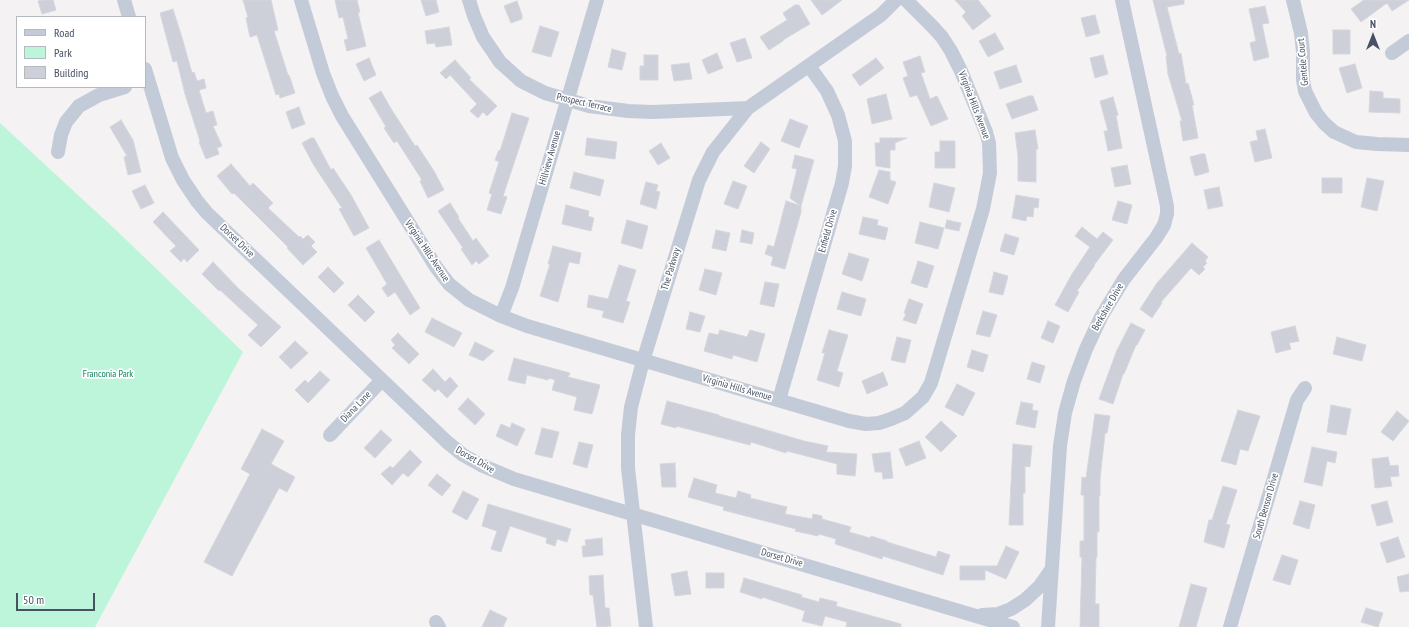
<!DOCTYPE html>
<style>
body{margin:0}
#map{position:relative;width:1409px;height:627px;overflow:hidden;background:#f4f2f2;font-family:"PT Sans Narrow",sans-serif}
canvas{display:block}
.legend{position:absolute;left:16px;top:16px;width:130px;height:72px;box-sizing:border-box;background:#fff;border:1px solid #b5b9c0;margin:0;padding:5px 7px;list-style:none;font-size:12px;color:#475162}
.legend li{display:flex;align-items:center;gap:8px;height:20px}
.legend b{width:20px;border:1px solid #b5b9c0}
.north{position:absolute;left:1353px;top:16px;width:40px;height:40px;-webkit-text-stroke:3px #fff;paint-order:stroke;rotate:0deg;font-size:11px;font-weight:700;line-height:16px;text-align:center;color:#475162}
.north::after{content:'';display:block;margin:auto;width:14px;height:18px;background:#475162;clip-path:polygon(50% 0,100% 100%,50% 72%,0 100%)}
.scale{position:absolute;left:16px;top:593px;width:79px;height:18px;box-sizing:border-box;border:2px solid #475162;border-top:0;padding-left:5px;font-size:12px;line-height:14px;white-space:nowrap;color:#475162;-webkit-text-stroke:3px #fff;paint-order:stroke}
</style>
<div id="map">
<canvas width="1409" height="627"></canvas>
<ul class="legend">
<li><b style="height:5px;background:#c4cbd8"></b>Road</li>
<li><b style="height:11px;background:#bdf5db"></b>Park</li>
<li><b style="height:11px;background:#cdd0d8"></b>Building</li>
</ul>
<div class="north">N</div>
<div class="scale">50 m</div>
</div>
<script>
const g = document.querySelector('canvas').getContext('2d');
g.lineJoin = 'round';
function fill(path, color) {
  g.fillStyle = color;
  g.fill(path, 'evenodd');
}
function shape(rows) {
  const path = new Path2D();
  for (const r of rows) {
    path.moveTo(r[0], r[1]);
    for (let i = 2; i < r.length; i += 2) path.lineTo(r[i], r[i + 1]);
  }
  return path;
}
function stroke(path, color, width, dash) {
  g.strokeStyle = color;
  g.lineWidth = width;
  g.lineCap = dash ? 'butt' : 'round';
  g.setLineDash(dash || []);
  g.stroke(path);
}
function label(font, color, halo, rows, align = 'center') {
  g.font = font + ' "PT Sans Narrow",sans-serif';
  g.lineWidth = 3.5;
  g.setLineDash([]);
  g.textBaseline = 'middle';
  g.strokeStyle = halo;
  g.fillStyle = color;
  for (const [text, x, y, turn = 0] of rows) {
    g.save();
    g.translate(x, y);
    g.rotate((+turn || 0) * Math.PI / 180);
    g.textAlign = isNaN(turn) ? turn : align;
    if (halo) g.strokeText(text, 0, 0);
    g.fillText(text, 0, 0);
    g.restore();
  }
}
fill(shape([
 [0,123,118,232,243,352,95,627,0,627]
]), '#bdf5db');
const building = shape([
 [43,0,53,0,56,10,42,14,38,1,43,0],
 [243,0,271,0,278,30,274,31,288,75,289,75,295,93,280,98,279,94,276,95,257,35,250,37,246,18,248,17,243,0],
 [335,0,357,0,360,12,358,13,366,46,347,51,344,40,348,39,343,17,339,18,335,0],
 [421,0,436,0,439,12,426,16,421,0],
 [811,0,842,0,822,15,811,0],
 [955,0,978,0,991,16,973,30,962,16,966,12,955,0],
 [1153,0,1184,0,1184,4,1167,7,1179,54,1181,53,1186,84,1188,83,1194,105,1192,105,1198,138,1183,141,1180,121,1182,121,1168,74,1166,56,1167,56,1153,0],
 [1364,0,1409,0,1392,11,1387,3,1361,22,1351,9,1364,0],
 [517,1,522,15,522,19,511,23,504,6,517,1],
 [795,5,799,5,810,24,783,40,783,41,769,50,760,37,787,20,783,13,795,5],
 [1265,6,1269,23,1262,24,1269,57,1254,61,1250,43,1256,41,1249,9,1265,6],
 [173,9,183,41,192,73,194,72,197,81,204,79,206,88,199,90,206,113,213,111,217,125,213,126,222,146,217,148,219,154,206,159,199,142,200,141,185,94,177,61,173,62,160,13,173,9],
 [1095,15,1100,33,1086,37,1081,18,1095,15],
 [540,26,559,32,551,57,532,52,540,26],
 [449,27,452,45,436,47,435,43,427,44,425,31,449,27],
 [1333,30,1350,30,1350,54,1333,54,1333,30],
 [995,33,1004,49,988,57,979,41,995,33],
 [745,38,752,58,737,62,730,43,745,38],
 [612,49,626,53,622,70,608,67,612,49],
 [717,53,723,68,708,74,702,60,717,53],
 [644,55,658,55,658,80,640,80,640,66,644,66,644,55],
 [1103,55,1108,74,1095,78,1090,58,1103,55],
 [920,56,925,72,921,73,930,99,937,96,948,119,931,126,917,95,910,97,903,78,908,76,903,62,920,56],
 [369,58,376,75,364,81,356,64,369,58],
 [876,58,884,68,860,86,852,75,876,58],
 [455,60,471,78,469,79,497,106,487,116,483,112,478,118,470,111,477,104,450,75,446,79,440,73,455,60],
 [689,63,692,79,674,81,671,65,689,63],
 [1355,64,1362,88,1347,93,1339,68,1355,64],
 [1016,65,1022,82,1000,89,994,72,1016,65],
 [381,91,390,107,415,146,417,145,434,171,444,190,428,198,420,181,422,180,397,141,394,143,384,128,386,127,369,98,381,91],
 [1370,91,1383,92,1383,98,1400,99,1400,113,1369,112,1370,91],
 [886,94,892,119,872,124,867,99,886,94],
 [1029,96,1033,96,1038,110,1012,119,1006,104,1029,96],
 [1113,97,1118,115,1116,116,1122,148,1108,151,1104,131,1108,131,1100,101,1113,97],
 [299,107,305,124,292,129,286,112,299,107],
 [512,113,529,118,503,196,507,197,501,214,487,210,492,194,489,193,499,162,495,160,499,150,500,151,512,113],
 [790,119,808,126,799,148,781,141,790,119],
 [121,120,133,140,141,172,128,175,124,157,127,156,110,127,121,120],
 [1265,129,1272,158,1255,162,1250,142,1258,140,1256,131,1265,129],
 [1035,130,1038,149,1036,149,1036,182,1018,181,1018,156,1015,133,1035,130],
 [311,138,314,138,331,170,333,168,351,195,369,228,354,236,339,209,342,208,313,164,302,143,311,138],
 [587,138,617,142,615,159,585,155,587,138],
 [880,138,907,138,895,143,895,150,890,150,890,168,876,166,875,143,880,143,880,138],
 [940,141,955,141,955,168,935,168,935,152,940,152,940,141],
 [761,142,770,149,754,173,744,166,761,142],
 [661,143,670,158,658,165,649,151,661,143],
 [1201,154,1205,154,1209,172,1195,176,1190,157,1201,154],
 [795,155,814,160,801,206,790,198,797,169,792,168,795,155],
 [231,164,250,186,253,183,273,203,268,208,299,237,300,236,303,239,308,235,315,242,311,246,317,252,303,265,287,248,288,247,234,193,232,194,217,176,231,164],
 [1127,165,1131,184,1115,187,1111,168,1127,165],
 [879,170,890,172,890,180,896,182,888,204,869,197,879,170],
 [574,172,604,180,600,196,570,188,574,172],
 [1322,178,1342,178,1342,193,1322,193,1322,178],
 [1367,178,1384,181,1377,211,1361,207,1367,178],
 [733,181,747,186,738,209,724,204,733,181],
 [646,182,658,185,656,191,660,192,656,209,640,204,646,182],
 [934,183,955,188,949,212,929,207,934,183],
 [145,185,154,203,141,209,132,191,145,185],
 [1219,187,1223,206,1208,209,1204,190,1219,187],
 [1016,195,1039,199,1038,208,1034,207,1033,217,1027,216,1026,221,1012,218,1016,195],
 [786,201,801,206,801,212,785,269,771,265,773,257,765,254,768,245,774,247,786,201],
 [1118,201,1132,205,1127,224,1112,220,1118,201],
 [450,203,459,217,458,218,473,241,476,238,489,256,479,264,476,261,472,265,461,249,463,248,438,211,450,203],
 [566,205,589,211,588,216,594,218,591,231,562,224,566,205],
 [163,212,199,250,187,262,184,258,181,262,170,251,176,246,153,222,163,212],
 [863,217,878,220,877,225,888,228,885,240,859,234,863,217],
 [627,220,648,226,642,249,621,243,627,220],
 [947,220,961,223,959,231,945,228,947,220],
 [920,222,944,228,938,249,915,243,920,222],
 [1082,227,1097,239,1103,232,1113,240,1094,265,1095,265,1077,291,1079,292,1068,312,1055,305,1072,274,1090,247,1075,236,1082,227],
 [716,230,730,233,726,251,712,248,716,230],
 [742,230,754,233,752,244,740,242,742,230],
 [1005,234,1019,238,1014,255,1000,251,1005,234],
 [379,240,420,308,410,315,395,292,388,297,382,288,387,284,366,248,379,240],
 [1192,243,1208,257,1205,261,1207,263,1203,267,1205,269,1199,275,1191,268,1161,302,1162,303,1152,318,1140,309,1157,283,1192,243],
 [553,246,581,253,579,264,569,262,558,302,540,296,550,264,548,264,553,246],
 [849,253,869,259,862,281,842,274,849,253],
 [918,261,934,266,927,288,911,283,918,261],
 [213,262,239,289,281,327,261,347,248,335,258,325,220,290,219,291,202,274,213,262],
 [619,265,636,270,626,301,630,302,623,323,602,317,604,311,587,307,589,295,608,299,619,265],
 [328,267,344,283,334,293,318,277,328,267],
 [705,269,722,273,716,295,699,290,705,269],
 [994,272,1008,276,1003,295,989,292,994,272],
 [765,282,779,284,774,307,760,304,765,282],
 [842,292,866,299,861,316,837,309,842,292],
 [358,295,375,312,365,322,348,305,358,295],
 [909,299,923,304,916,324,903,320,906,314,904,313,909,299],
 [983,311,997,315,990,337,976,334,983,311],
 [690,312,705,316,700,332,686,329,690,312],
 [432,318,462,333,454,347,425,332,432,318],
 [1048,321,1060,326,1053,343,1041,338,1048,321],
 [1131,323,1145,330,1137,345,1136,345,1124,374,1123,374,1113,404,1099,399,1117,350,1131,323],
 [1295,326,1299,341,1289,343,1291,349,1276,353,1271,332,1295,326],
 [720,330,747,337,750,330,765,334,757,362,733,355,732,359,704,351,709,333,718,335,720,330],
 [829,330,848,335,837,371,843,373,839,387,817,380,825,353,822,353,829,330],
 [398,333,419,354,409,364,392,348,395,345,391,340,398,333],
 [897,337,911,340,905,363,891,360,897,337],
 [1337,337,1366,345,1362,361,1333,354,1337,337],
 [295,341,308,353,291,369,279,357,295,341],
 [475,342,494,351,483,361,469,355,475,342],
 [972,350,988,355,983,372,967,367,972,350],
 [514,358,570,373,568,377,600,385,592,414,574,410,577,397,552,390,555,380,549,378,548,380,527,375,525,384,508,380,514,358],
 [1032,362,1045,366,1040,383,1027,379,1032,362],
 [433,369,445,382,450,377,458,386,447,398,438,389,435,392,422,380,433,369],
 [320,371,330,380,308,403,295,390,305,380,308,383,320,371],
 [883,372,888,385,867,394,862,381,883,372],
 [957,384,975,393,963,416,945,407,957,384],
 [468,398,485,414,475,425,458,409,468,398],
 [667,401,719,415,719,416,804,441,828,446,826,452,857,454,855,476,837,474,837,464,787,451,786,453,751,442,750,445,676,426,676,428,661,424,667,401],
 [1021,402,1033,404,1032,410,1038,411,1035,428,1016,424,1021,402],
 [1331,405,1351,409,1346,435,1327,432,1331,405],
 [1238,410,1260,416,1248,451,1240,449,1236,465,1221,461,1238,410],
 [1397,411,1409,421,1393,441,1381,432,1397,411],
 [1095,414,1110,416,1107,433,1105,433,1100,479,1100,496,1099,496,1099,532,1097,532,1097,557,1096,557,1095,604,1099,604,1099,627,1080,627,1082,557,1080,557,1080,541,1084,541,1084,495,1081,495,1082,477,1086,478,1095,414],
 [941,421,957,436,941,452,925,437,941,421],
 [512,423,525,429,517,446,496,436,501,424,510,428,512,423],
 [542,428,559,432,552,458,535,454,542,428],
 [262,429,284,441,271,464,295,477,287,492,279,488,232,576,204,562,250,474,241,469,262,429],
 [381,430,392,440,375,458,364,448,381,430],
 [919,441,926,458,906,466,899,449,919,441],
 [579,442,593,445,587,468,573,464,579,442],
 [1013,444,1032,446,1030,467,1025,466,1025,493,1023,493,1023,525,1009,525,1013,444],
 [1312,447,1337,452,1335,463,1327,461,1322,486,1304,482,1312,447],
 [410,450,422,462,408,477,403,473,392,485,381,474,390,466,393,468,410,450],
 [890,452,893,478,883,479,882,472,875,472,872,454,890,452],
 [1388,457,1390,466,1398,465,1399,476,1390,477,1392,486,1375,488,1372,459,1388,457],
 [675,463,676,487,662,487,660,464,675,463],
 [437,474,451,485,442,496,428,485,437,474],
 [694,478,717,485,715,493,736,498,738,491,751,495,750,498,787,507,785,514,812,519,813,514,822,516,822,519,851,527,849,532,870,538,871,536,887,541,887,542,936,557,938,551,950,555,943,575,883,556,882,559,835,544,836,539,819,534,818,536,795,531,796,529,723,510,724,507,688,497,694,478],
 [1223,486,1237,490,1226,524,1230,525,1224,548,1204,542,1209,520,1212,520,1223,486],
 [463,491,479,499,467,520,452,512,463,491],
 [1300,501,1315,505,1309,529,1293,524,1300,501],
 [1387,501,1393,522,1377,526,1371,505,1387,501],
 [488,504,571,529,567,542,557,539,555,546,546,543,547,538,510,526,501,552,491,549,497,531,482,526,488,504],
 [1398,537,1405,557,1387,563,1380,543,1398,537],
 [602,538,603,555,583,557,582,546,586,546,585,540,602,538],
 [1006,546,1019,552,1006,579,985,570,985,580,960,580,960,566,997,566,1006,546],
 [1282,555,1298,560,1290,585,1273,580,1282,555],
 [687,571,691,594,675,596,671,574,687,571],
 [706,573,724,573,724,588,706,588,706,573],
 [1409,574,1409,591,1400,592,1397,577,1409,574],
 [603,575,605,608,609,608,611,626,597,627,593,595,590,595,589,576,603,575],
 [744,578,802,595,801,597,819,602,820,598,837,602,836,606,901,624,901,627,846,627,847,622,825,616,822,626,802,621,805,611,762,597,762,599,740,592,744,578],
 [1191,584,1207,588,1196,627,1179,627,1191,584],
 [1366,608,1383,613,1378,627,1361,622,1366,608],
 [490,610,507,618,503,627,482,627,490,610]
]);
fill(building, '#cdd0d8');
stroke(building, '#d5d6de', 1);
stroke(shape([
 [124,0,129,17],
 [301,0,323,73,332,96,342,116,436,267,449,284,469,300,501,316,527,326,849,421,866,424,879,423,891,419,905,413,923,397,931,383,983,209,990,173,989,143,986,132,961,71,951,51,942,37,932,26,906,0],
 [469,0,474,16,483,37,500,62,521,81,545,93,589,106,628,111,653,112,748,108],
 [1293,0,1301,33,1303,52,1303,80,1305,91,1316,113,1324,123,1334,132,1356,142,1377,144,1409,145],
 [1392,53,1409,41],
 [145,69,172,158,183,180,197,201,207,213,447,442,463,455,481,465,514,479,1013,627],
 [58,152,61,135,66,122,79,106,99,95,125,87],
 [501,316,512,288,597,0],
 [779,400,842,183,845,166,845,141,838,115,827,91,809,66],
 [330,435,382,380],
 [982,615,998,614,1011,609,1025,600,1039,587,1051,570],
 [436,622,439,627],
 [646,627,628,468,628,435,631,407,643,361,699,180,713,152,748,108,881,15,896,0],
 [1048,627,1060,446,1065,413,1074,381,1086,349,1101,317,1124,279,1156,238,1164,225,1167,214,1167,206,1122,0],
 [1230,627,1297,400,1305,388]
]), '#c4cbd8', 14);
label('10px', '#475162', '#fff', [
 ["Gentele Court",1303,62,-95],
 ["Prospect Terrace",584,103,13],
 ["Virginia Hills Avenue",974,105,69],
 ["Hillview Avenue",550,158,-74],
 ["Enfield Drive",828,231,-74],
 ["Dorset Drive",237,241,44],
 ["Virginia Hills Avenue",427,251,56],
 ["The Parkway",671,269,-73],
 ["Berkshire Drive",1108,307,-60],
 ["Virginia Hills Avenue",737,388,16],
 ["Diana Lane",356,407,-46],
 ["Dorset Drive",475,460,30],
 ["South Benson Drive",1266,506,-74],
 ["Dorset Drive",782,558,16]
]);
label('10px', '#0c8259', '#fff', [
 ["Franconia Park",108,374]
]);
</script>
